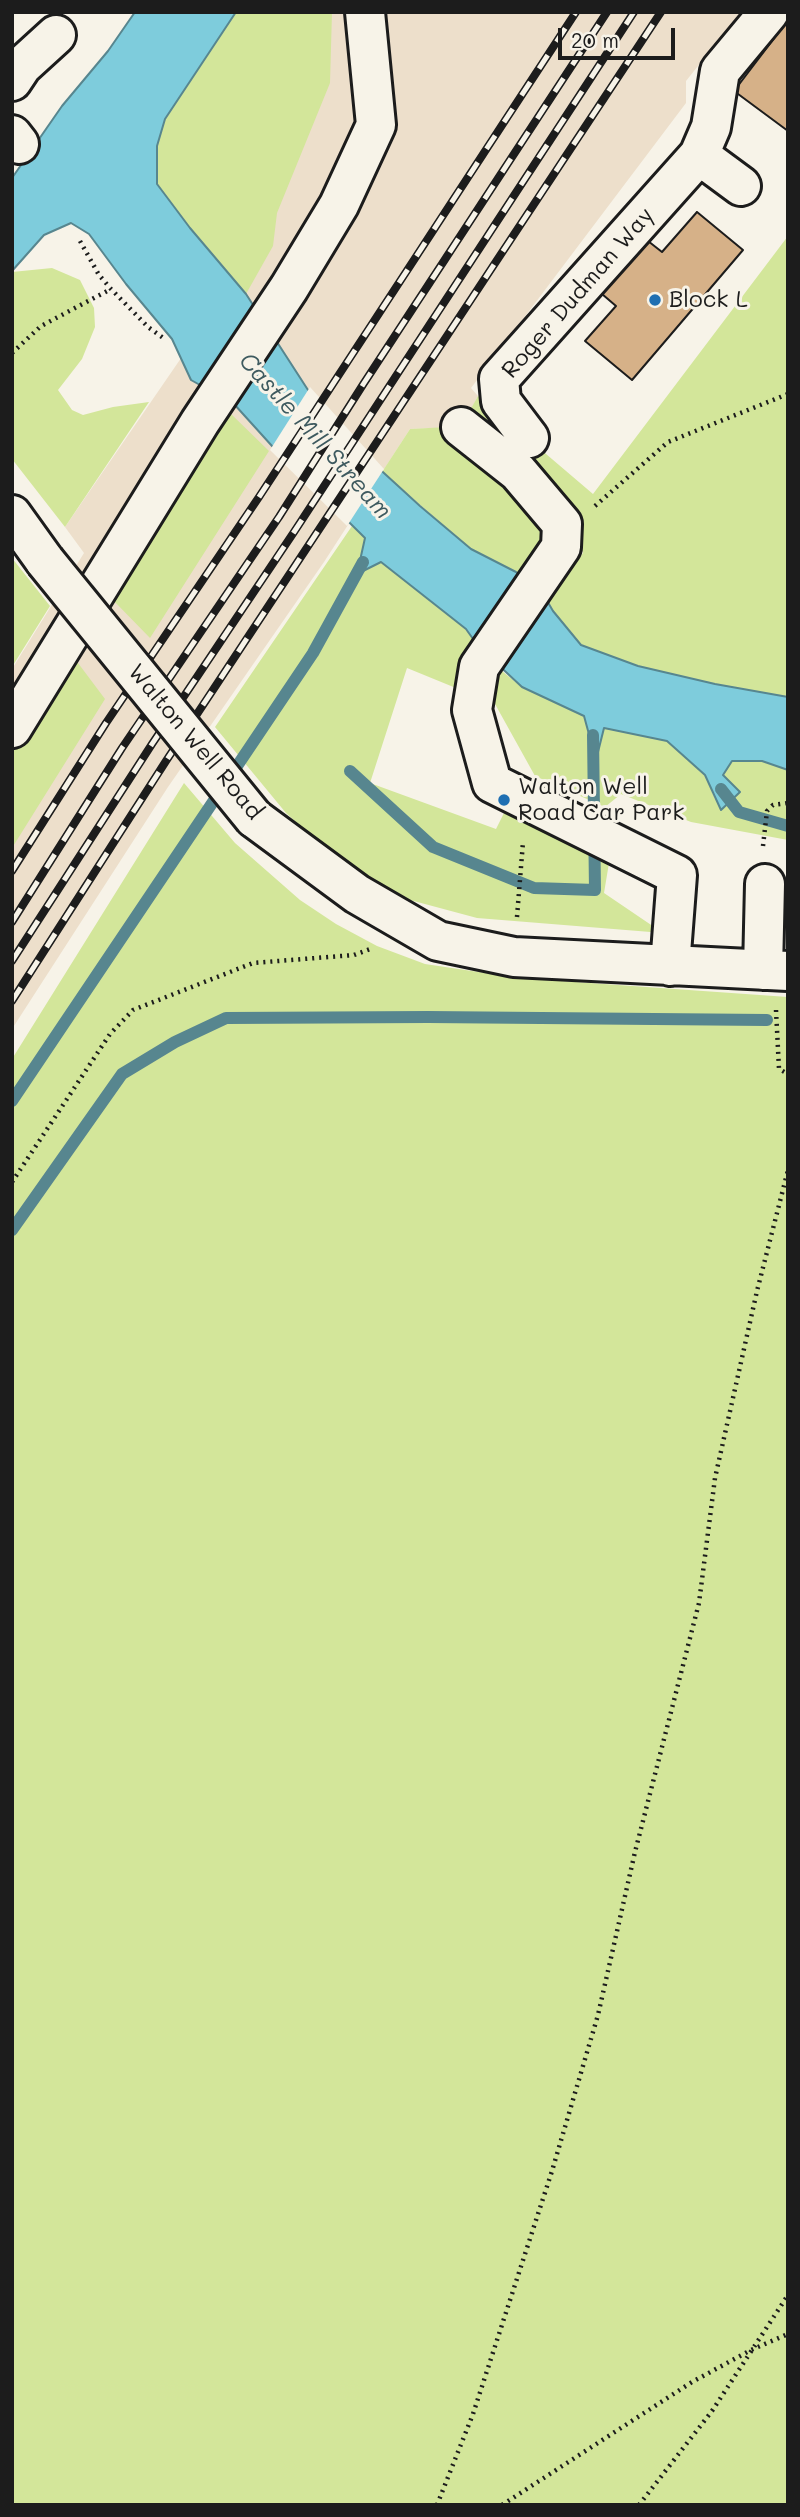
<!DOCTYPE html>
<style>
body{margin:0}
#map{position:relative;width:800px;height:2517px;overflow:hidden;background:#f7f3e8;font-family:Mali,sans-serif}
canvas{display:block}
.frame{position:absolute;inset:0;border:14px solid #1c1c1c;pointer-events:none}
.scale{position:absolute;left:558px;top:28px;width:117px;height:32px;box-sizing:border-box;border:4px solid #1c1c1c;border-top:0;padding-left:9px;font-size:21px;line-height:24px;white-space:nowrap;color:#1c1c1c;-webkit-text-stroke:5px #f7f3e8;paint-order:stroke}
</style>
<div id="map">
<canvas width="800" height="2517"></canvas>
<div class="frame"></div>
<div class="scale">20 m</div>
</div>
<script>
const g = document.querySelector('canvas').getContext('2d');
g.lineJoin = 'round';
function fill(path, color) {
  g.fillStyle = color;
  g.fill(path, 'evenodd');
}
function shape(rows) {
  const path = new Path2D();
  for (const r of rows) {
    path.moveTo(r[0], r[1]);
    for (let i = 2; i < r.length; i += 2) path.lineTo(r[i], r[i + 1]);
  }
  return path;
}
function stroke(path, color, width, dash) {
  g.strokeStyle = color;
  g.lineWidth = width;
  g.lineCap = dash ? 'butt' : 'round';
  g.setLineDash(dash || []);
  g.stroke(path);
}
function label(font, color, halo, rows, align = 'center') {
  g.font = font + ' Mali,sans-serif';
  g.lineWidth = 6;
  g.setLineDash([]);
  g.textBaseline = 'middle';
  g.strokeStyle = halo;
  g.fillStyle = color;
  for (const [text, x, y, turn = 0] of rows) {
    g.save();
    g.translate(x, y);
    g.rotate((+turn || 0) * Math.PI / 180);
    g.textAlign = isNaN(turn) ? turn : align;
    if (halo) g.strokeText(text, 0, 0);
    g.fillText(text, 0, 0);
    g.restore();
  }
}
fill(shape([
 [236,12,741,12,686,81,686,103,471,388,478,396,461,427,410,429,324,562,168,787,12,1029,12,669,84,553,65,527,234,281,230,23]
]), '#eddfcb');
fill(shape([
 [236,12,332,12,330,83,277,213,273,246,246,294,190,228,157,184,157,146,165,119],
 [788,236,788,697,715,684,638,666,581,645,553,611,546,599,583,553,573,523,465,419,478,396,593,494],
 [52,268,80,280,94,308,95,327,82,359,58,390,72,410,83,415,113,407,149,402,65,527,12,459,12,272],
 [230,413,269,451,150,638,112,599],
 [447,427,523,501,544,537,524,579,471,549,382,472,410,429],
 [352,526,366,538,381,562,466,629,478,646,503,672,522,687,584,716,597,758,603,728,667,741,705,775,715,799,723,775,732,761,762,761,788,770,788,840,691,822,621,794,605,807,535,776,495,704,407,668,370,783,496,829,504,813,610,857,604,893,663,933,477,918,410,900,360,873,321,845,286,813,215,727],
 [12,558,50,606,12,667],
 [72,655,105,699,12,848,12,752],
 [184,783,235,843,300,900,336,924,377,946,425,964,519,978,788,997,788,2505,12,2505,12,1059]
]), '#d3e69a');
const water = shape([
 [135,12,236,12,165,119,157,146,157,184,190,228,246,294,308,390,373,463,420,506,471,549,516,572,546,599,553,611,581,645,638,666,715,684,788,697,788,770,762,761,732,761,723,775,740,792,721,810,705,775,667,741,604,728,596,760,584,716,522,687,478,646,466,629,381,562,357,574,365,538,272,446,234,404,191,380,172,339,126,284,89,234,71,223,44,235,12,271,12,178,62,106,108,51,135,12]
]);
fill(water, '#7eccdc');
stroke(water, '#57868f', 2);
fill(shape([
 [310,387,384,469,347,526,270,450]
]), '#f7f3e8');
stroke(shape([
 [350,771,433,847,534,888,595,890,593,735],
 [721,789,739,812,788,826],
 [12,1101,313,653,363,562],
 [12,1230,122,1074,175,1042,226,1018,428,1017,767,1020]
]), '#57868f', 12);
const building = shape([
 [788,20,788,131,734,91,788,20],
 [697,212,743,250,632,380,585,341,616,306,602,294,648,241,662,252,697,212]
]);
fill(building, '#d6b188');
stroke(building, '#1c1c1c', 2);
const minor = shape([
 [12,81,22,66,56,35],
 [12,135,19,144],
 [699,155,741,186],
 [461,427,518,472,562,524,561,547,479,667,472,710,492,783,677,875,670,966],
 [529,438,501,401,499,379,699,155,711,127,720,71,769,12],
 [12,515,45,561],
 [12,728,200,422,289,288,339,205,376,125,365,12],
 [254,818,357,894,438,941,514,957,788,971],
 [763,970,765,884]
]);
stroke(minor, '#1c1c1c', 44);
stroke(shape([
 [80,241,99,275,111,289,148,327,166,340],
 [12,353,41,326,111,289],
 [595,506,668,442,788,394],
 [763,846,767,811,773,805,788,803],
 [517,917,523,842],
 [776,1010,779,1069,788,1074],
 [12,1182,110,1034,133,1010,253,963,354,955,373,948],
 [437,2505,473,2414,552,2171,598,2015,635,1852,699,1603,715,1478,757,1291,788,1170],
 [502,2505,692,2382,751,2350,788,2334],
 [639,2505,712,2411,788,2295]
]), '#1c1c1c', 4.5, [2, 5]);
stroke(minor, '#f7f3e8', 38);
const rail = shape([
 [12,871,106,723,259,497,576,12],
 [12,922,122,748,279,517,364,383,607,12],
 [12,961,152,744,294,532,634,12],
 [12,1001,166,761,661,12]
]);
stroke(rail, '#1c1c1c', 8);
stroke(rail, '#f7f3e8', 5, [16]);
const minorBridge = shape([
 [45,561,254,818]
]);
stroke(minorBridge, '#1c1c1c', 44, []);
stroke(minorBridge, '#f7f3e8', 38);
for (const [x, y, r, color] of [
 [655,300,7,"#1f6fb2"],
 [504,800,7,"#1f6fb2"]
]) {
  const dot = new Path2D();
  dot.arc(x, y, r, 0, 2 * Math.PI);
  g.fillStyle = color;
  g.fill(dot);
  stroke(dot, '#f7f3e8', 2.5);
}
label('23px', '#1c1c1c', '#f7f3e8', [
 ["Roger Dudman Way",578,293,-49],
 ["Walton Well Road",195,742,50]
]);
label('23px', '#1c1c1c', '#f7f3e8', [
 ["Block L",669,300],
 ["Walton Well",518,787],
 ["Road Car Park",518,813]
], 'left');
label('italic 24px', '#3e5a5f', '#f7f3e8', [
 ["Castle Mill Stream",315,436,48]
]);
</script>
